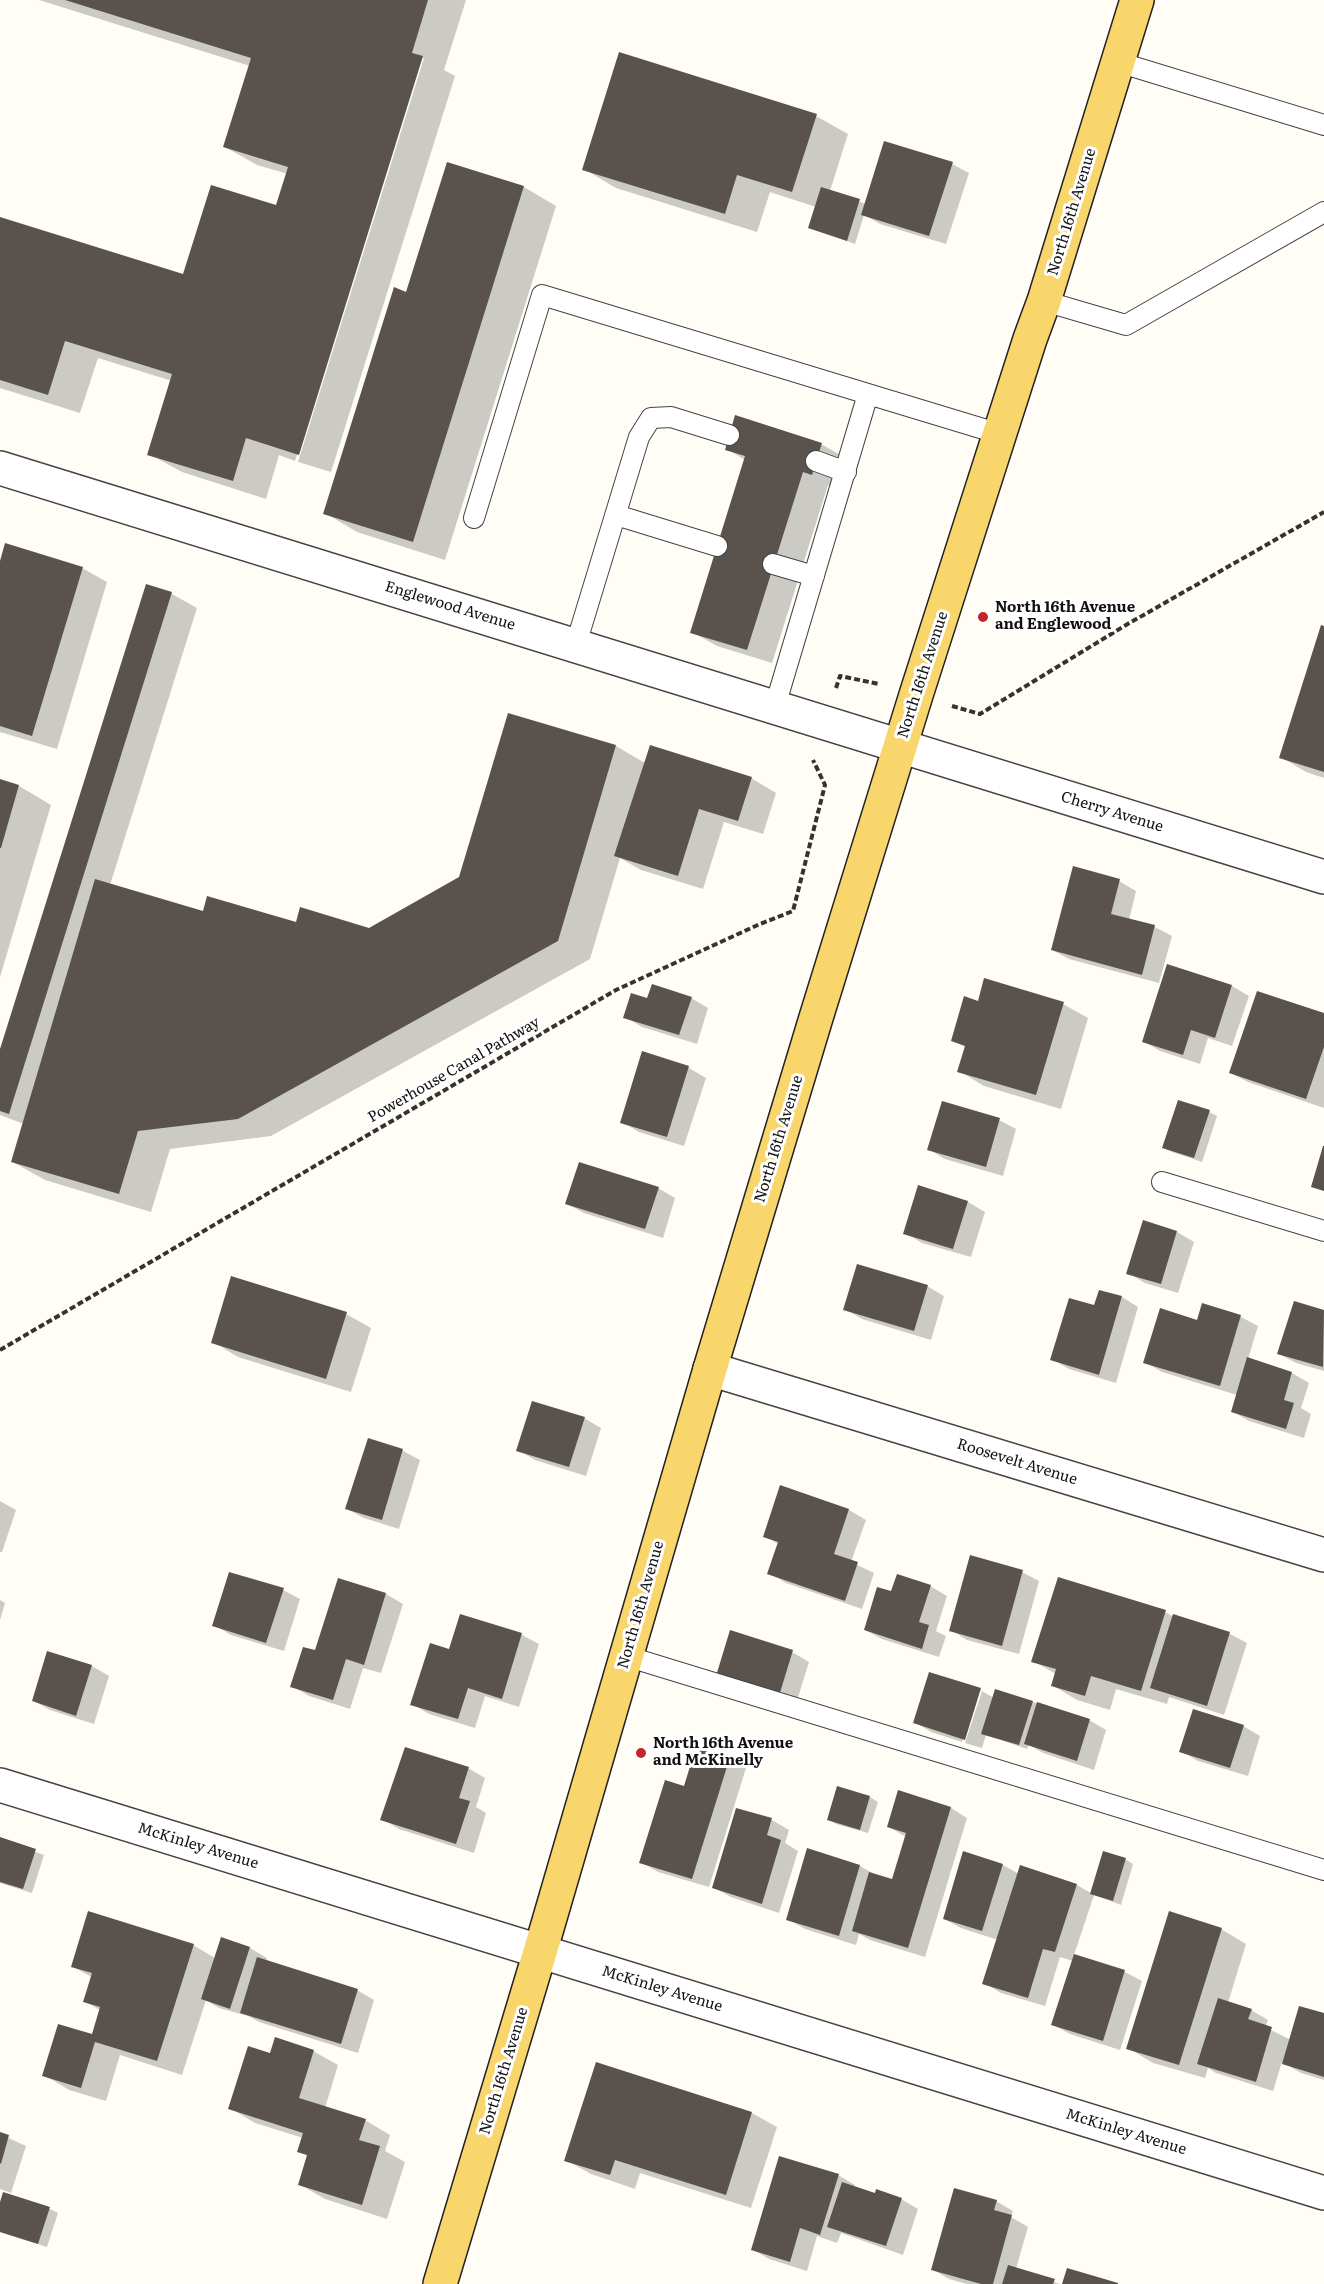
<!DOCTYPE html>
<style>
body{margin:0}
canvas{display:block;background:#fffdf5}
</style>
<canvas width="1324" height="2284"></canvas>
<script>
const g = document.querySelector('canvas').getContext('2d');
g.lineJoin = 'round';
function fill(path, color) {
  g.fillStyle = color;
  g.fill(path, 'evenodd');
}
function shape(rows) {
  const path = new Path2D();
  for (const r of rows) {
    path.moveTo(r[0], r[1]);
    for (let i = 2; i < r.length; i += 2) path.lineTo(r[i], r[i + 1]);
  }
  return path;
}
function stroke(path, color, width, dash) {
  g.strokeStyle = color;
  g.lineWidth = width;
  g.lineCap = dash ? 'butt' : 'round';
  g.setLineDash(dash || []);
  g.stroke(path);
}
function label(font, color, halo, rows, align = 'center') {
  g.font = font + ' Literata,serif';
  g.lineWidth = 6;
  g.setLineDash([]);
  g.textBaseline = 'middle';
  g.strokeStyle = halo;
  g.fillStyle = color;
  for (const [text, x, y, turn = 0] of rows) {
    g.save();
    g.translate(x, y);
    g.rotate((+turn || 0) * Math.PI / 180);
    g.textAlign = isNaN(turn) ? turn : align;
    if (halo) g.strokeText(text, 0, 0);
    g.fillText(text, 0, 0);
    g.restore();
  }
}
fill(shape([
 [39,0,466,0,444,70,455,76,331,472,298,462,424,58,421,58,295,461,279,455,266,499,182,472,149,454,172,381,98,358,80,413,0,388,0,218,184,276,277,207,288,174,257,165,225,147,250,66],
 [816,116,848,134,830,191,866,204,952,164,969,173,946,244,880,224,864,215,855,244,810,227,816,207,770,192,757,232,616,188,584,169],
 [448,164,524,187,556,206,445,560,357,532,325,513,407,294],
 [821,444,846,458,837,488,828,485,772,663,717,646,692,632,745,460,727,449],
 [0,566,82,568,107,582,57,749,0,732],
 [146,586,172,594,197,608,110,885,204,912,297,924,369,929,461,878,509,715,616,746,645,763,751,778,776,793,763,834,724,822,703,889,641,870,620,858,590,959,271,1136,170,1149,151,1212,45,1180,13,1162,24,1124,0,1115,0,1054],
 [1324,627,1324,778,1306,772,1281,757],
 [0,781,19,786,51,805,0,977],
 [1119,881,1136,891,1129,920,1155,927,1172,936,1159,983,1069,959,1052,950],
 [1232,986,1249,996,1232,1046,1208,1038,1200,1064,1160,1051,1143,1041],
 [691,998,708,1008,697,1044,642,1027,625,1017,648,1000],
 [979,1003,1063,1004,1088,1018,1061,1109,984,1086,959,1071,966,1047,953,1040],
 [1324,1015,1324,1108,1248,1082,1231,1073],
 [643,1053,689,1068,706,1078,684,1146,639,1132,622,1122],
 [1209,1112,1217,1116,1202,1162,1172,1152,1164,1148],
 [999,1120,1016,1129,1003,1176,945,1159,928,1149],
 [658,1188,675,1198,663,1238,584,1213,567,1204],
 [968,1202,985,1212,971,1257,922,1243,905,1233],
 [1144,1222,1177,1232,1194,1242,1178,1293,1145,1283,1128,1273],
 [927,1286,944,1296,931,1340,862,1319,845,1309],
 [1122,1297,1138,1307,1116,1383,1069,1369,1052,1359,1095,1307],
 [1295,1303,1324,1311,1324,1371,1296,1363,1279,1354],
 [1203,1305,1241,1317,1258,1326,1248,1359,1292,1373,1309,1383,1301,1408,1311,1414,1304,1438,1249,1421,1232,1411,1237,1395,1162,1372,1145,1362,1198,1322],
 [346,1314,371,1328,351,1392,238,1357,213,1342],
 [584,1418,601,1428,586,1476,535,1460,518,1450],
 [369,1440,403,1451,420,1460,399,1529,364,1518,347,1509],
 [0,1501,16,1510,2,1552,0,1552],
 [849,1510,866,1520,851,1562,874,1573,862,1609,786,1583,769,1573,778,1544,765,1536],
 [1022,1572,1039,1581,1019,1654,967,1640,951,1630],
 [339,1580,386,1594,403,1604,381,1673,363,1668,350,1709,309,1696,292,1686,316,1652],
 [930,1586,947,1596,936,1631,946,1636,939,1657,882,1639,865,1630,892,1593],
 [283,1590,300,1599,284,1651,231,1635,214,1625],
 [0,1600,5,1603,0,1620],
 [1165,1612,1174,1617,1230,1634,1247,1643,1224,1715,1169,1697,1167,1704,1116,1689,1110,1710,1077,1700,1052,1685,1056,1674,1033,1661],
 [461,1616,522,1635,539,1644,519,1707,485,1696,475,1728,429,1714,412,1704,450,1651],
 [792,1652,809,1662,796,1704,735,1685],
 [48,1653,92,1666,109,1676,94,1724,50,1710,34,1701],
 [980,1690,994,1698,1033,1702,1089,1720,1106,1730,1094,1770,1043,1753,1029,1745,1027,1749,986,1735,982,1748,965,1743,982,1691,978,1691,962,1742,931,1732,915,1722],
 [1243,1726,1260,1736,1248,1776,1198,1761,1181,1751],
 [729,1758,746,1768,709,1887,658,1872,641,1862,685,1788],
 [468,1768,485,1778,476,1807,486,1813,474,1853,399,1829,382,1819],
 [870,1797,878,1802,868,1833,836,1824,828,1819],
 [951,1808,967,1818,925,1957,870,1940,859,1934,856,1945,805,1929,788,1919,808,1850,860,1866,876,1875,893,1880,906,1837,889,1827],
 [737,1810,772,1820,789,1830,785,1843,798,1851,779,1913,731,1897,714,1888],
 [0,1839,44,1855,32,1893,0,1883],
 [1125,1859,1133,1864,1121,1905,1094,1895,1074,1955,1125,1972,1142,1981,1120,2050,1070,2034,1053,2025,1073,1961,1060,1957,1045,2006,1001,1993,984,1983,998,1940,961,1928,944,1919,1003,1865,1019,1874,1021,1866,1077,1885,1091,1893],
 [1221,1929,1246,1944,1228,2003,1251,2010,1268,2020,1265,2027,1291,2040,1324,2015,1324,2080,1301,2073,1282,2062,1273,2091,1216,2073,1208,2068,1205,2078,1153,2063,1128,2048],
 [222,1939,250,1948,267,1958,266,1961,357,1990,374,2000,358,2053,259,2022,248,2016,219,2008,206,2000,182,2075,120,2055,106,2101,69,2090,44,2075,93,2036,101,2011,85,2001,93,1978,72,1966,193,1945,215,1958],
 [313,2051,338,2065,325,2108,365,2120,390,2135,385,2151,405,2162,387,2219,325,2199,299,2184,308,2156,299,2151,303,2138,255,2123,230,2108],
 [752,2113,777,2127,751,2208,640,2173,635,2189,591,2174,566,2160],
 [0,2134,26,2146,11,2193,0,2189],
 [838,2175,855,2185,854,2188,876,2195,901,2199,918,2209,903,2255,841,2233,837,2243,817,2236,807,2271,769,2259,752,2249],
 [4,2194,50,2209,58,2213,47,2247,0,2232,0,2207],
 [996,2201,1013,2211,1011,2217,1028,2227,1016,2269,1060,2284,967,2284,949,2279,932,2269]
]), '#0003');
fill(shape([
 [65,0,428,0,412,53,423,56,299,455,246,438,233,481,147,455,172,374,65,341,48,395,0,380,0,217,183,274,211,185,276,205,288,167,223,147,251,58],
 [619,52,817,114,792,192,737,175,725,214,582,170],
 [884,141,953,162,929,236,861,215],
 [447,162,524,186,413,542,323,514,394,287,406,292],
 [821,187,860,199,847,241,808,228],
 [735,415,822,443,812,475,803,472,747,650,690,633,745,456,725,450],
 [5,543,83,567,32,736,0,726,0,561],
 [146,584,172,592,9,1114,0,1111,0,1049],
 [1321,625,1324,626,1324,772,1279,758],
 [508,713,616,745,558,941,238,1119,138,1131,119,1194,11,1162,95,879,203,911,207,896,296,922,300,907,369,928,459,877],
 [650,745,752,777,738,821,699,809,678,876,614,856],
 [0,779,19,785,1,848,0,848],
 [1073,866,1120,879,1111,914,1155,925,1142,975,1051,950],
 [1167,964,1232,985,1215,1038,1191,1030,1183,1055,1142,1042],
 [984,978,1064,1002,1036,1095,957,1072,965,1046,951,1041,964,996,978,1001],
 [652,984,692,997,679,1035,623,1018,631,993,647,998],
 [1257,991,1324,1013,1324,1047,1306,1099,1229,1073],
 [642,1051,689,1066,667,1137,620,1123],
 [1178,1100,1210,1110,1194,1158,1162,1148],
 [942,1101,1000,1118,986,1167,927,1150],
 [1323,1146,1324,1146,1324,1191,1311,1187],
 [579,1162,659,1187,645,1229,565,1204],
 [918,1185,968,1201,953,1249,903,1234],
 [1143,1220,1177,1231,1161,1284,1126,1274],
 [857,1264,928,1285,914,1331,843,1310],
 [231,1276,347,1312,326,1379,211,1343],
 [1099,1290,1122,1296,1099,1375,1050,1360,1069,1298,1094,1305],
 [1294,1301,1324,1310,1323,1367,1277,1354],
 [1202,1303,1241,1315,1220,1386,1143,1363,1160,1308,1197,1320],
 [1247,1357,1292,1372,1284,1400,1294,1403,1286,1429,1231,1412],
 [532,1401,585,1417,569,1467,516,1451],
 [368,1438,403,1449,382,1520,345,1509],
 [780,1485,849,1509,834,1554,858,1562,845,1601,767,1574,778,1542,763,1537],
 [970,1555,1023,1570,1002,1646,949,1631],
 [229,1572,284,1588,266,1643,212,1626],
 [897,1574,931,1585,919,1622,929,1625,922,1649,864,1630,877,1587,891,1591],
 [1058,1577,1166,1610,1141,1691,1091,1676,1085,1696,1051,1686,1056,1669,1031,1662],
 [338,1578,386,1593,364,1665,346,1659,333,1700,290,1687,303,1647,315,1650],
 [460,1614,522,1633,502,1699,468,1688,458,1719,410,1705,430,1643,449,1649],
 [1173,1614,1230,1632,1207,1706,1150,1688],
 [730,1630,793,1650,779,1696,716,1676],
 [47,1651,92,1665,76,1716,32,1701],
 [929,1672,981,1688,965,1740,913,1723],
 [995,1689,1033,1701,1019,1745,981,1734],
 [1037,1702,1090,1719,1077,1761,1024,1744],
 [1193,1709,1244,1725,1230,1768,1179,1752],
 [405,1747,469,1767,459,1798,470,1801,456,1844,380,1820],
 [696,1747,730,1757,692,1879,639,1863,665,1780,684,1786],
 [837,1786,870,1796,860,1830,827,1820],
 [898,1790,951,1807,908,1948,852,1931,869,1872,892,1879,906,1833,887,1827],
 [736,1808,772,1818,767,1835,781,1840,762,1904,712,1888],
 [0,1837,36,1849,23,1889,0,1882],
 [807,1848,860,1865,839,1936,786,1920],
 [963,1851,1003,1864,982,1931,943,1919],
 [1103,1851,1126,1858,1113,1901,1090,1894],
 [1020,1865,1077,1884,1055,1952,1043,1949,1028,1998,982,1984],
 [88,1911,194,1944,157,2061,95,2042,81,2088,42,2076,58,2024,92,2034,100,2007,83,2002,92,1973,71,1967],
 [1169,1911,1222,1928,1179,2065,1126,2049],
 [221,1937,250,1947,230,2009,201,1999],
 [1074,1954,1125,1970,1103,2041,1051,2025],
 [257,1957,358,1989,341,2044,240,2013],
 [1218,1998,1252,2009,1248,2019,1272,2027,1256,2082,1197,2064],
 [1299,2006,1324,2013,1324,2077,1282,2064],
 [275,2037,314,2050,299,2098,366,2119,359,2140,380,2146,362,2205,298,2185,307,2155,297,2152,303,2133,228,2109,248,2046,270,2053],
 [596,2062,752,2112,726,2195,615,2160,610,2175,564,2161],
 [0,2132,9,2135,1,2164,0,2163],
 [779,2156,839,2174,820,2235,800,2228,790,2262,751,2250],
 [842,2182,875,2193,876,2189,902,2198,886,2246,827,2227],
 [954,2188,997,2200,994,2210,1012,2215,993,2284,981,2284,931,2270],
 [3,2192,50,2207,38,2244,0,2232,0,2202],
 [1008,2265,1055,2279,1053,2284,1002,2284],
 [1067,2268,1118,2283,1118,2284,1062,2284]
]), '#5a524d');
const service = shape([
 [1118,62,1324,125],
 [1044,301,1126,325,1324,212],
 [816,461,846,472],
 [616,515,717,546],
 [474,518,542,295,868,394],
 [773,564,814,576],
 [576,644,639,437,651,418,671,417,729,435],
 [775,706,868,394,1000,434],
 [1162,1182,1324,1231],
 [626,1656,1324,1870]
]);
const minor = shape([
 [0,468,1324,877],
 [710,1369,1324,1555],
 [0,1785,1324,2193]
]);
const primary = shape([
 [440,2284,540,1952,710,1369,815,1021,916,695,1030,339,1044,301,1137,0]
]);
stroke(service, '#444', 22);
stroke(minor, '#444', 36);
stroke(primary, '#222', 36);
stroke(shape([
 [836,688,840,676,879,684],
 [952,706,980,714,1126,625,1324,512],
 [0,1350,616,990,760,924,793,911,825,785,813,760]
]), '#333', 4, [6, 3]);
stroke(service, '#fff', 20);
stroke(minor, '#fff', 33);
stroke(primary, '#f9d66b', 33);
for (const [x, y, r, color] of [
 [983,617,6,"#c4262e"],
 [641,1753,6,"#c4262e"]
]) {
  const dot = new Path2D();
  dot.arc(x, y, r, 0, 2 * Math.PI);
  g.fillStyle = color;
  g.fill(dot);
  stroke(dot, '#fff', 2);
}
label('15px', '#111', '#fff', [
 ["North 16th Avenue",1072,212,-73],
 ["Englewood Avenue",450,606,17],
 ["North 16th Avenue",923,675,-72],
 ["Cherry Avenue",1112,812,17],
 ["Powerhouse Canal Pathway",454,1070,-30],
 ["North 16th Avenue",779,1139,-73],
 ["Roosevelt Avenue",1017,1462,17],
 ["North 16th Avenue",641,1605,-74],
 ["McKinley Avenue",198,1846,17],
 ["McKinley Avenue",662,1989,17],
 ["North 16th Avenue",504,2071,-73],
 ["McKinley Avenue",1126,2132,17]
]);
label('bold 15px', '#111', '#fff', [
 ["North 16th Avenue",995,608],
 ["and Englewood",995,625],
 ["North 16th Avenue",653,1744],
 ["and McKinelly",653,1761]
], 'left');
</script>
